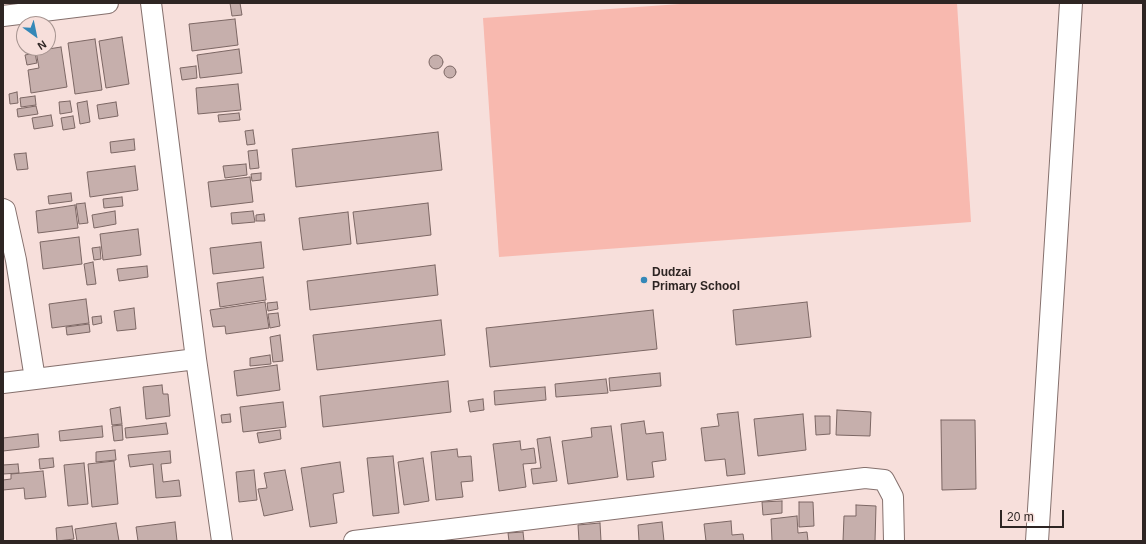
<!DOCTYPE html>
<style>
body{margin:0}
#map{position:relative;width:1146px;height:544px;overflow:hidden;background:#f7dfdb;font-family:Arial,sans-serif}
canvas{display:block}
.frame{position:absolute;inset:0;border:4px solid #2e2523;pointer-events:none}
.north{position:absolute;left:16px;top:16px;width:40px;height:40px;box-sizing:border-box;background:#f7dfdb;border:1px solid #a79591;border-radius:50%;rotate:147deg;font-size:11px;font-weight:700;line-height:16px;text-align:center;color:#2e2523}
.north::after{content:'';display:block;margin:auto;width:14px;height:18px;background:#3588b8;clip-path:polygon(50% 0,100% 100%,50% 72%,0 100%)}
.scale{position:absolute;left:1000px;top:510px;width:64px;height:18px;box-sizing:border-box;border:2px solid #2e2523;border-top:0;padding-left:5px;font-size:12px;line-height:14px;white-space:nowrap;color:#2e2523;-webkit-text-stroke:3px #f7dfdb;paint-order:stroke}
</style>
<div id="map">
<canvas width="1146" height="544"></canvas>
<div class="frame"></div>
<div class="north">N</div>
<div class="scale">20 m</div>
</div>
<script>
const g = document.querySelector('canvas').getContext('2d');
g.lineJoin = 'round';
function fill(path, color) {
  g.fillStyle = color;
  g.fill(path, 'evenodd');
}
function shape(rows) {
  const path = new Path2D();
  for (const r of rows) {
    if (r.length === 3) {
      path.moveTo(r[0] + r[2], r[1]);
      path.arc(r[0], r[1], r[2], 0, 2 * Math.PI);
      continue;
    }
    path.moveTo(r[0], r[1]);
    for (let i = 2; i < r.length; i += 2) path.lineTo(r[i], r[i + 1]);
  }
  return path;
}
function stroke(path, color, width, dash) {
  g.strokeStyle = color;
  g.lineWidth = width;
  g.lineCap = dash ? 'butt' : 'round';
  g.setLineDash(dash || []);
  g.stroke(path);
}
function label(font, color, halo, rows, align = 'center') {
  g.font = font + ' Arial,sans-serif';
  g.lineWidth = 3;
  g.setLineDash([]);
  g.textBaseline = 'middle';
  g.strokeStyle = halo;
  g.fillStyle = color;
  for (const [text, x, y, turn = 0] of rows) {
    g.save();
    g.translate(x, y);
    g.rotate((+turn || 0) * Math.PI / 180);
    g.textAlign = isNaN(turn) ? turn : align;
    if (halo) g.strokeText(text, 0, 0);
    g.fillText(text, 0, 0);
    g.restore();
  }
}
fill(shape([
 [694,3,957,3,971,222,499,257,483,18]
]), '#f8b9af');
const building = shape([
 [230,3,240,3,242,15,232,16,230,3],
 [235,19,238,45,192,51,189,24,235,19],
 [122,37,129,84,106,88,99,41,122,37],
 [95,39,102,90,75,94,68,43,95,39],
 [61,47,67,87,31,93,28,70,39,68,36,51,61,47],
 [239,49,242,73,200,78,197,55,239,49],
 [35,53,37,63,27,65,25,55,35,53],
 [436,62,7],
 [450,72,6],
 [196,66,197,78,182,80,180,68,196,66],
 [238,84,241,110,198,114,196,88,238,84],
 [17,92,18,103,10,104,9,94,17,92],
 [35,96,36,105,21,107,20,98,35,96],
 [70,101,72,112,60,114,59,102,70,101],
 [87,101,90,122,80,124,77,103,87,101],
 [116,102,118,116,99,119,97,105,116,102],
 [36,106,38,114,18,117,17,109,36,106],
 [239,113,240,120,219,122,218,115,239,113],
 [51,115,53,126,34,129,32,118,51,115],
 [73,116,75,128,63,130,61,118,73,116],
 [253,130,255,144,247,145,245,131,253,130],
 [438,132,442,170,296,187,292,149,438,132],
 [134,139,135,150,111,153,110,142,134,139],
 [257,150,259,168,250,169,248,151,257,150],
 [26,153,28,169,17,170,14,154,26,153],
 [246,164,247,175,225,178,223,166,246,164],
 [135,166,138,190,90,197,87,172,135,166],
 [261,173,261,180,252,181,251,174,261,173],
 [250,177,253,202,211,207,208,182,250,177],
 [71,193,72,201,49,204,48,196,71,193],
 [122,197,123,206,104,208,103,199,122,197],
 [85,203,88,223,79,224,76,204,85,203],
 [428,203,431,235,357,244,353,212,428,203],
 [75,205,78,228,38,233,36,211,75,205],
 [115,211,116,224,94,228,92,215,115,211],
 [253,211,255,222,232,224,231,213,253,211],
 [348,212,351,244,303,250,299,218,348,212],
 [264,214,265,221,256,221,256,215,264,214],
 [138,229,141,255,103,260,100,234,138,229],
 [79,237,82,264,43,269,40,242,79,237],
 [261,242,264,268,213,274,210,248,261,242],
 [100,247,101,259,94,260,92,248,100,247],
 [93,262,96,284,87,285,84,264,93,262],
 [435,265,438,295,310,310,307,281,435,265],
 [147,266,148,277,119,281,117,269,147,266],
 [263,277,266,300,220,307,217,283,263,277],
 [86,299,89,323,52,328,49,304,86,299],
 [265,302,269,328,226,334,225,326,213,327,210,310,265,302],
 [277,302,278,309,268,311,267,303,277,302],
 [807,302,811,337,736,345,733,310,807,302],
 [134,308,136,329,117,331,114,311,134,308],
 [653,310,657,349,490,367,486,328,653,310],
 [278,313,280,326,270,328,268,314,278,313],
 [101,316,102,323,93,325,92,317,101,316],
 [441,320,445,355,317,370,313,335,441,320],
 [89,324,90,332,67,335,66,327,89,324],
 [280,335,283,361,273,362,270,337,280,335],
 [270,355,271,364,250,366,250,358,270,355],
 [277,365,280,390,237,396,234,371,277,365],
 [660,373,661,386,610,391,609,378,660,373],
 [606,379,608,393,556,397,555,384,606,379],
 [448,381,451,412,323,427,320,396,448,381],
 [162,385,163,394,168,394,170,416,146,419,143,387,162,385],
 [545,387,546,400,495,405,494,391,545,387],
 [483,399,484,410,470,412,468,401,483,399],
 [283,402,286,427,243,432,240,407,283,402],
 [120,407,122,424,112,425,110,409,120,407],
 [837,410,871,412,870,436,836,435,837,410],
 [738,412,745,474,727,476,725,459,705,461,701,428,719,426,717,414,738,412],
 [230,414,231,422,222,423,221,415,230,414],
 [803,414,806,450,758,456,754,419,803,414],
 [815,416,830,416,830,434,816,435,815,416],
 [941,420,975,420,976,489,942,490,941,420],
 [644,421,646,434,663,432,666,460,652,462,654,477,627,480,621,424,644,421],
 [166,423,168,434,126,438,125,428,166,423],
 [122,425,123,440,114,441,112,426,122,425],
 [102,426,103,437,60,441,59,431,102,426],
 [611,426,618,477,568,484,562,441,592,437,591,428,611,426],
 [280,430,281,439,259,443,257,433,280,430],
 [38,434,39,447,3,451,3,438,38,434],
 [550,437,557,481,533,484,531,469,541,468,537,439,550,437],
 [520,441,521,450,534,448,536,463,523,464,526,487,499,491,493,444,520,441],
 [457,449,458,457,471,456,473,481,461,482,463,497,436,500,431,452,457,449],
 [115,450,116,460,96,462,96,452,115,450],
 [170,451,171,463,161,464,163,482,179,480,181,496,156,498,153,464,130,467,128,455,170,451],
 [393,456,399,513,373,516,367,458,393,456],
 [53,458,54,467,40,469,39,459,53,458],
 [423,458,429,501,404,505,398,462,423,458],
 [114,461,118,504,92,507,88,464,114,461],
 [340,462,344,492,333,494,337,523,310,527,301,468,340,462],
 [84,463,88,504,68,506,64,465,84,463],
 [18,464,19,473,3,474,3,465,18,464],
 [254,470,257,500,239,502,236,472,254,470],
 [285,470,293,510,264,516,258,489,267,488,264,473,285,470],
 [43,471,46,497,25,499,24,488,3,490,3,480,11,479,11,474,43,471],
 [782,501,782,513,763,515,762,502,782,501],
 [799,502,813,502,814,526,799,527,799,502],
 [856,505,876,506,875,541,843,541,844,516,856,516,856,505],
 [797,516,798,533,807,532,808,541,772,541,771,519,797,516],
 [731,521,732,535,743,534,744,541,706,541,704,524,731,521],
 [175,522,177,541,138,541,136,527,175,522],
 [662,522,664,541,639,541,638,525,662,522],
 [116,523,119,541,77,541,75,529,116,523],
 [600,523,601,541,579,541,578,525,600,523],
 [72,526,74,539,57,541,56,528,72,526],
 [523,532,524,541,509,541,508,533,523,532]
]);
fill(building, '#c6afac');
stroke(building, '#7c6764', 1);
const minor = shape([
 [151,3,196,359,222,541],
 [3,16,108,3],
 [3,209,5,210,16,260,35,379],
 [3,383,196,359],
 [354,541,865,478,884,480,893,497,894,541]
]);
const tertiary = shape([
 [1037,541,1071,3]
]);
stroke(minor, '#85706d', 22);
stroke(tertiary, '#85706d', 24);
stroke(minor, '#fff', 20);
stroke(tertiary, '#fff', 22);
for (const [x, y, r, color] of [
 [644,280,4,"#3588b8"]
]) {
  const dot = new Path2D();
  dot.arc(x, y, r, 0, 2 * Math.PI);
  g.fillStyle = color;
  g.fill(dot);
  stroke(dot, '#f7dfdb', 1.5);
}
label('bold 12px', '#2e2523', '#f7dfdb', [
 ["Dudzai",652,273],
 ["Primary School",652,287]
], 'left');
</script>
